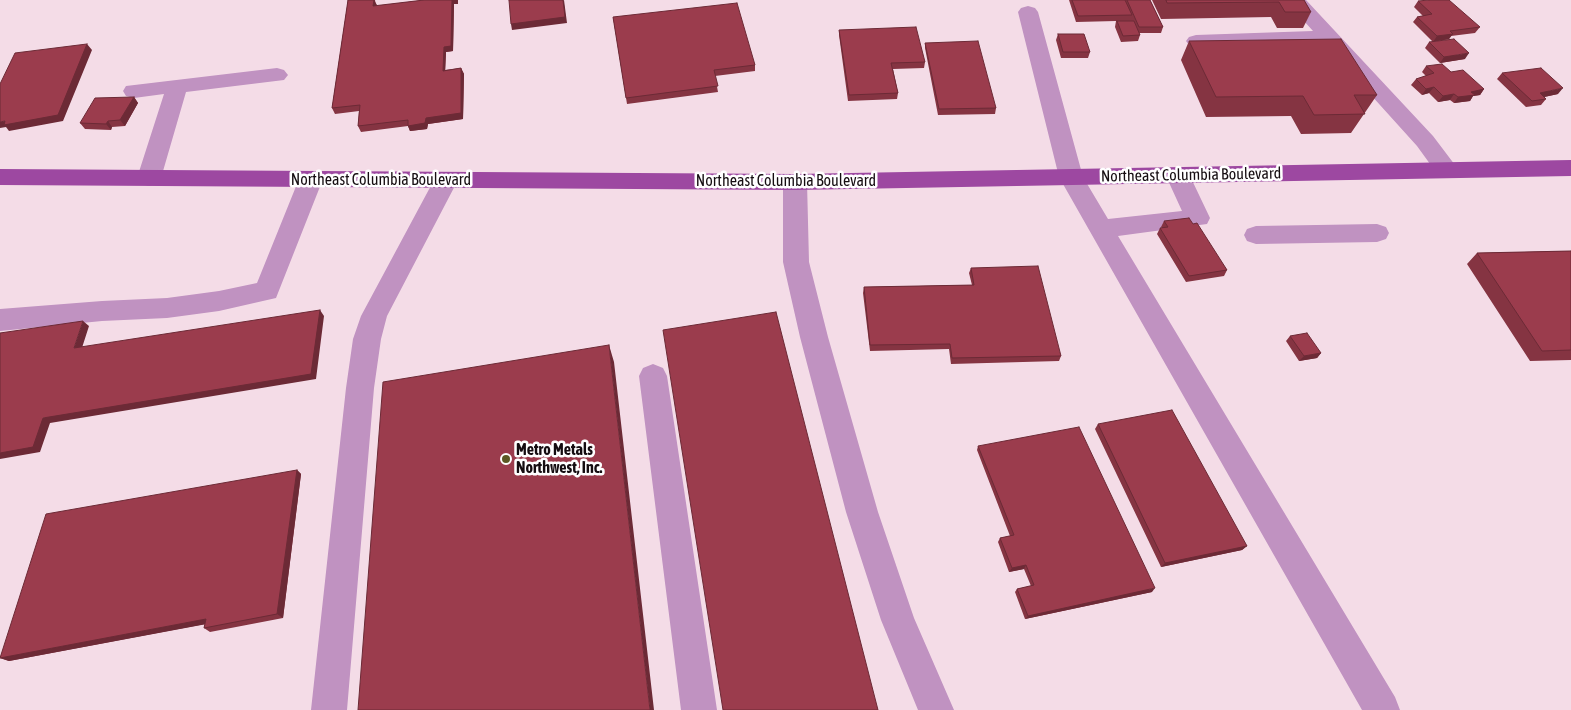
<!DOCTYPE html>
<style>
body{margin:0}
canvas{display:block;background:#f4dce7}
</style>
<canvas width="1571" height="710"></canvas>
<script>
const g = document.querySelector('canvas').getContext('2d');
g.lineJoin = 'round';
function shape(rows) {
  const path = new Path2D();
  for (const r of rows) {
    path.moveTo(r[0], r[1]);
    for (let i = 2; i < r.length; i += 2) path.lineTo(r[i], r[i + 1]);
  }
  return path;
}
function fill(path, color) {
  g.fillStyle = color;
  g.fill(path, 'evenodd');
}
function stroke(path, color, width, dash) {
  g.strokeStyle = color;
  g.lineWidth = width;
  g.lineCap = dash ? 'butt' : 'round';
  g.setLineDash(dash || []);
  g.stroke(path);
}
function label(font, color, halo, rows, align = 'center') {
  g.font = font + ' "Asap Condensed",sans-serif';
  g.lineWidth = 5;
  g.setLineDash([]);
  g.textBaseline = 'middle';
  g.strokeStyle = halo;
  g.fillStyle = color;
  for (const [text, x, y, turn = 0] of rows) {
    g.save();
    g.translate(x, y);
    g.rotate((+turn || 0) * Math.PI / 180);
    g.textAlign = isNaN(turn) ? turn : align;
    if (halo) g.strokeText(text, 0, 0);
    g.fillText(text, 0, 0);
    g.restore();
  }
}
fill(shape([
 [1285,0,1306,0,1433,136,1458,169,1454,175,1446,177,1438,175,1417,146,1324,43,1196,47,1189,45,1186,41,1189,37,1196,35,1313,31,1285,0],
 [1028,6,1035,8,1038,12,1083,177,1108,219,1182,211,1166,176,1170,170,1178,168,1186,170,1190,176,1210,218,1207,224,1118,236,1395,697,1400,710,1362,710,1059,177,1018,12,1021,8,1028,6],
 [277,68,284,70,288,75,284,80,186,92,161,178,157,184,149,186,141,184,137,178,164,94,134,98,126,96,123,91,126,86,277,68],
 [311,171,319,173,323,179,276,298,219,311,167,318,102,321,0,331,0,309,102,301,167,298,219,291,257,283,299,179,303,173,311,171],
 [446,172,454,174,458,180,387,316,381,339,374,388,347,710,311,710,346,388,353,339,361,316,434,180,438,174,446,172],
 [795,174,803,176,807,182,809,262,828,337,878,512,914,618,954,710,918,710,881,620,846,512,800,337,783,262,783,182,787,176,795,174],
 [1377,224,1386,227,1389,233,1386,239,1377,242,1256,244,1247,241,1244,235,1247,229,1256,226,1377,224],
 [653,364,663,368,667,376,717,710,681,710,639,376,643,368,653,364]
]), '#c092c1');
fill(shape([
 [1571,160,1571,176,795,190,0,185,0,169,795,174,1571,160]
]), '#9d48a1');
fill(shape([
 [348,0,375,0,376,6,424,0,458,0,458,4,454,4,453,51,446,52,445,70,461,68,464,74,463,119,428,124,427,129,410,131,408,126,361,132,358,126,359,111,335,114,332,108],
 [1069,0,1150,0,1163,27,1161,33,1139,33,1140,35,1138,41,1121,42,1115,27,1116,21,1076,22],
 [1152,0,1304,0,1311,12,1303,28,1277,28,1271,17,1161,19],
 [1418,1,1480,27,1475,33,1451,36,1449,39,1433,42,1413,22,1417,17,1423,16,1414,7],
 [613,17,755,65,755,71,715,76,718,92,627,104],
 [839,30,925,62,924,68,893,69,898,93,897,99,848,101,839,35],
 [1058,34,1090,52,1088,58,1061,58,1056,40],
 [1189,41,1377,95,1351,133,1301,134,1291,116,1206,117,1181,60],
 [1429,42,1465,59,1440,63,1425,48],
 [925,43,996,108,995,114,938,115,925,48],
 [1426,66,1451,72,1484,89,1480,95,1473,96,1470,101,1454,103,1450,100,1438,102,1429,93,1422,95,1411,85,1416,79,1426,76,1422,72],
 [1502,73,1558,94,1544,97,1546,99,1541,105,1526,107,1497,79],
 [134,97,138,103,125,126,112,127,111,130,85,129,80,123],
 [1164,221,1193,224,1227,270,1224,276,1186,282,1157,234,1160,228,1162,228,1161,227],
 [1571,251,1571,360,1530,361,1467,264,1477,253],
 [971,268,1061,356,1059,361,951,364,949,349,870,351,863,293,864,287,972,285,969,273],
 [1290,336,1321,353,1317,358,1299,361,1286,341],
 [1098,424,1247,546,1242,550,1161,567,1095,429],
 [978,446,1152,592,1025,619,1015,592,1017,589,1031,586,1024,569,1009,572,998,542,1000,538,1010,536,977,450],
 [297,470,301,474,283,618,210,632,204,628,205,624,9,661,0,658]
]), '#853442');
fill(shape([
 [374,0,377,5,376,12,373,6],
 [452,0,458,0,458,4,454,4,453,51,446,52,445,76,443,71,444,47],
 [564,0,567,23,512,30,511,24],
 [1453,34,1449,39,1433,42,1437,36],
 [87,44,92,50,63,121,9,131,6,127,0,128,0,122,5,121],
 [1469,53,1465,59,1440,63,1444,57],
 [461,68,464,74,463,119,428,124,427,129,410,131,408,126,426,118],
 [1434,87,1429,93,1422,95,1426,89],
 [1563,88,1558,94,1535,99,1540,93],
 [1484,89,1480,95,1473,96,1470,101,1454,103,1458,97,1471,92],
 [1454,94,1450,100,1438,102,1443,96],
 [134,97,138,103,125,126,120,120],
 [108,121,112,127,111,130,106,124],
 [320,310,324,316,316,379,50,423,40,452,0,459,0,453,43,418],
 [83,321,89,326,80,354,74,348],
 [609,345,614,362,654,710,650,710],
 [1321,353,1317,358,1299,361,1304,356],
 [297,470,301,474,283,618,277,614],
 [1247,546,1242,550,1161,567,1165,563],
 [1026,565,1024,569,1009,572,1012,568],
 [1155,588,1152,592,1025,619,1028,616],
 [206,619,212,623,9,661,0,658]
]), '#6c2a36');
const building = shape([
 [348,0,374,0,373,6,424,0,452,0,451,46,444,47,443,71,461,68,461,113,426,118,425,123,408,126,408,120,358,126,360,105,332,108,348,0],
 [509,0,563,0,565,17,511,24,509,0],
 [1072,0,1125,0,1132,15,1078,16,1072,0],
 [1127,0,1150,0,1163,27,1139,27,1127,0],
 [1166,0,1304,0,1311,12,1285,12,1279,2,1167,3,1166,0],
 [1429,0,1449,0,1480,27,1450,31,1453,34,1437,36,1417,17,1432,14,1418,1,1429,0],
 [737,3,755,65,714,70,718,86,626,98,613,17,737,3],
 [1117,21,1134,21,1140,35,1123,36,1117,21],
 [916,27,925,62,891,63,898,93,849,95,839,30,916,27],
 [1058,34,1084,34,1090,52,1063,52,1058,34],
 [1341,39,1377,95,1354,95,1365,114,1314,115,1303,96,1216,97,1189,41,1341,39],
 [1454,39,1469,53,1444,57,1429,42,1454,39],
 [978,41,996,108,939,109,925,43,978,41],
 [87,44,58,115,4,125,5,121,0,122,0,84,15,53,87,44],
 [1442,64,1451,72,1463,70,1484,89,1471,92,1475,95,1458,97,1454,94,1443,96,1434,87,1426,89,1416,79,1434,73,1426,66,1442,64],
 [1541,68,1563,88,1540,93,1546,99,1532,101,1502,73,1541,68],
 [134,97,120,120,108,121,106,124,80,123,95,98,134,97],
 [1189,218,1193,224,1197,223,1227,270,1189,276,1160,228,1168,227,1164,221,1189,218],
 [1571,251,1571,350,1542,351,1477,253,1571,251],
 [1038,266,1061,356,952,358,950,344,870,345,864,287,974,285,971,268,1038,266],
 [320,310,311,374,43,418,33,447,0,453,0,333,83,321,74,348,320,310],
 [776,312,878,710,723,710,663,330,776,312],
 [1307,333,1321,353,1304,356,1290,336,1307,333],
 [609,345,650,710,358,710,383,382,609,345],
 [1172,410,1247,546,1165,563,1098,424,1172,410],
 [1079,427,1155,588,1028,616,1017,589,1034,585,1026,565,1012,568,1000,538,1014,535,978,446,1079,427],
 [297,470,277,614,204,628,206,619,0,658,46,514,297,470]
]);
fill(building, '#9b3c4d');
stroke(building, '#6c2a36', 1);
for (const [x, y, r, color] of [
 [506,459,5,"#5c5824"]
]) {
  const dot = new Path2D();
  dot.arc(x, y, r, 0, 2 * Math.PI);
  g.fillStyle = color;
  g.fill(dot);
  stroke(dot, '#fff', 2);
}
label('16px', '#150d11', '#fff', [
 ["Northeast Columbia Boulevard",1191,175,-1],
 ["Northeast Columbia Boulevard",381,180],
 ["Northeast Columbia Boulevard",786,181]
]);
label('bold 16px', '#150d11', '#fff', [
 ["Metro Metals",516,450],
 ["Northwest, Inc.",516,468]
], 'left');
</script>
